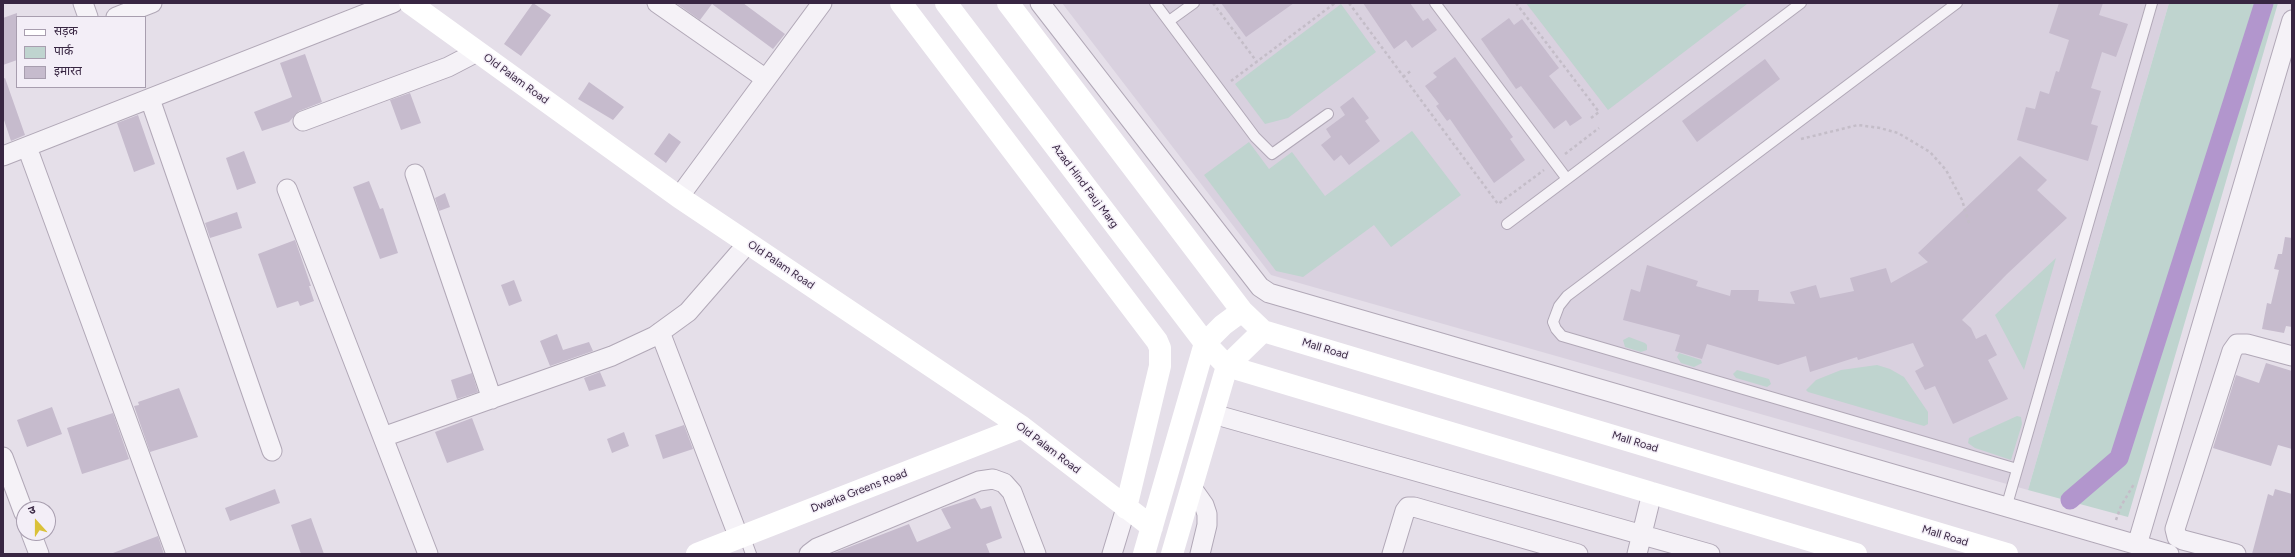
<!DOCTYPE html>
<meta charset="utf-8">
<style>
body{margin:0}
#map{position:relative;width:2295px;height:557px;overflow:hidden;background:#e5dfe9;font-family:Figtree,"Noto Sans Devanagari",sans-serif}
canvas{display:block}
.frame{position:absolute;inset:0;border:4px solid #382642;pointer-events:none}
.legend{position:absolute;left:16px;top:16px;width:130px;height:72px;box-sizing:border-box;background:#f3eef7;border:1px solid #a89eaf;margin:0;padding:5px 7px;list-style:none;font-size:12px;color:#382642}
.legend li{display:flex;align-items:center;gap:8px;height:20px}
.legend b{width:20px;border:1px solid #a89eaf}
.north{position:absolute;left:16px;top:501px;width:40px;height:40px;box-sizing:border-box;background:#f3eef7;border:1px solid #a89eaf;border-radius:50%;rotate:339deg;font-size:11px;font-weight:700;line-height:16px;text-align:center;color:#382642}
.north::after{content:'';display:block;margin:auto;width:14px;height:18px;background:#dac139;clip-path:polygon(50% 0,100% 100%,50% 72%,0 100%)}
</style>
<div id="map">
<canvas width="2295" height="557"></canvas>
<div class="frame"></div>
<ul class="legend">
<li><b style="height:5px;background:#fff"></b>सड़क</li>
<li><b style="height:11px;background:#bfd4cf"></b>पार्क</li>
<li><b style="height:11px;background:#c6bbcd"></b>इमारत</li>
</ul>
<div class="north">उ</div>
</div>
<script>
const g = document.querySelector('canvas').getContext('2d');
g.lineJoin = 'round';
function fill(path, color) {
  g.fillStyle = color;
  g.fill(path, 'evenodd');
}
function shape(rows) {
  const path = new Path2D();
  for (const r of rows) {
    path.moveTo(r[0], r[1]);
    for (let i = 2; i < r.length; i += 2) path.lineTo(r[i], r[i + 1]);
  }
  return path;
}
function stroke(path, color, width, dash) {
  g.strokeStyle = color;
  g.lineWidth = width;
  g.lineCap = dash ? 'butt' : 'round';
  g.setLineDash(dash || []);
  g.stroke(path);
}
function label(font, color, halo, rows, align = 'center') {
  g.font = font + ' Figtree,sans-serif';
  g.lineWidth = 3;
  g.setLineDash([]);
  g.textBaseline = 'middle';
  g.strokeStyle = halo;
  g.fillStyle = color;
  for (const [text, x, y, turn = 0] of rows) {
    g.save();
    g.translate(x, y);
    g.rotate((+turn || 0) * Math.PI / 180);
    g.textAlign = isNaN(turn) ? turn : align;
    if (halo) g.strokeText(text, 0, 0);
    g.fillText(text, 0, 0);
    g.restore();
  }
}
fill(shape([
 [1062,3,2169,3,2028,490,1271,275]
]), '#d9d1df');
fill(shape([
 [1526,3,1746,3,1747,4,1608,110],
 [2169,3,2278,3,2128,517,2028,490],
 [1341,4,1376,52,1288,118,1265,124,1235,84],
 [1412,131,1461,195,1391,247,1374,225,1303,277,1276,271,1204,175,1249,142,1269,169,1292,152,1325,196],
 [2056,258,2024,370,1995,315],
 [1629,337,1645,343,1647,345,1647,350,1641,352,1625,347,1623,340],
 [1679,353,1701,360,1702,363,1694,367,1681,363,1677,357],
 [1877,365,1890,369,1904,377,1928,412,1928,424,1924,426,1808,392,1806,390,1816,380,1841,370],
 [1737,370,1769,379,1771,384,1767,387,1736,378,1733,374],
 [2017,416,2021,417,2022,424,2011,460,1975,448,1968,443,1969,438]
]), '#bfd4cf');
stroke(shape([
 [2070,500,2119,458,2264,3]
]), '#b296cd', 19);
fill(shape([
 [533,3,551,15,521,56,504,44],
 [676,3,743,3,785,34,773,49,712,4,700,20],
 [1221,3,1294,3,1246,37],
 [1363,3,1410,3,1423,21,1428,18,1437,30,1412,48,1406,40,1394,49],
 [2059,3,2103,3,2099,15,2128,24,2116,57,2102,52,2091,88,2101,91,2091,124,2098,126,2088,161,2017,140,2026,107,2035,109,2040,91,2049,94,2056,71,2059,72,2069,40,2049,33],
 [17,13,17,60,3,65,3,18],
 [1509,18,1514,25,1522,19,1559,68,1549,76,1582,118,1570,126,1566,120,1554,129,1521,86,1516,89,1481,39],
 [305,54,322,102,299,111,289,122,262,131,254,112,292,97,280,63],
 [1455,57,1513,137,1510,139,1525,160,1494,183,1450,119,1447,121,1436,106,1439,104,1425,86,1437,77,1433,73],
 [1765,59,1780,79,1697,142,1682,121],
 [5,78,25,135,11,141,3,117,3,79],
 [589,82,624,107,613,120,578,99],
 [410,93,421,123,401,130,390,100],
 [1353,97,1369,118,1365,121,1380,141,1349,165,1341,155,1334,161,1321,145,1331,137,1326,129,1345,115,1340,107],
 [138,115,155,164,134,172,117,123],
 [669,133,681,142,666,163,654,154],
 [244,151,256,183,237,190,226,158],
 [2020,156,2047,180,2037,190,2067,218,2007,274,1962,320,1971,328,1976,339,1986,334,1997,355,1988,360,2008,399,1953,424,1935,386,1925,390,1915,371,1924,366,1913,343,1858,360,1857,357,1810,372,1806,356,1778,365,1707,344,1702,359,1675,351,1680,335,1623,320,1631,289,1640,292,1647,265,1698,281,1696,286,1730,296,1731,290,1759,290,1758,301,1795,304,1790,292,1816,285,1820,298,1854,291,1850,278,1886,268,1891,283,1928,262,1918,253],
 [369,181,380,209,383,208,398,253,380,259,353,187],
 [445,193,450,207,439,211,435,198],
 [237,212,242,228,210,238,205,223],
 [2285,237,2292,238,2292,327,2286,326,2284,333,2262,329,2267,303,2271,304,2279,270,2274,269,2278,254,2282,254],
 [295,240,311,286,309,286,314,301,300,306,298,301,277,308,258,254],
 [514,280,522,301,509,306,501,285],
 [557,334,563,350,589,342,593,351,550,366,540,341],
 [2266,363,2292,371,2292,449,2278,445,2271,466,2213,448,2236,375,2259,383],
 [600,372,606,386,589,391,584,378],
 [472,373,478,392,457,399,451,380],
 [179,388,198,437,150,452,134,406,139,405,138,402],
 [52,407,62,434,27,447,17,420],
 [113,413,129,459,82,474,67,428],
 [472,418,484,450,447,463,435,432],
 [684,425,693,449,663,459,655,435],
 [624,432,629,446,612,453,607,439],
 [275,489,280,503,230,521,225,508],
 [2275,489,2292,494,2292,554,2252,554,2268,494,2273,496],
 [975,498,981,509,991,506,1002,538,986,544,990,554,831,554,909,524,917,542,951,528,941,509],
 [311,518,324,554,301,554,291,525],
 [158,536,164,554,114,554,113,553]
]), '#c6bbcd');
const lane = shape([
 [1155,3,1255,137,1272,154,1328,114],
 [1435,3,1567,179,1801,3],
 [1957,3,1567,296,1559,306,1553,322,1556,329,1562,336,2017,469],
 [1169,21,1194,3],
 [1507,224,1567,179],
 [2006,508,2152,3],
 [744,535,751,554]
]);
const street = shape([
 [83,3,88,17],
 [657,3,766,79,679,197],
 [1040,3,1260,287,1269,293,2169,554],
 [116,17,152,3],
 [766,79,822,3],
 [150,99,272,451],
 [303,121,448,67,477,52],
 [27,147,176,554],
 [3,156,393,3],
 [415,174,492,399],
 [287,189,428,554],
 [660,332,739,538],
 [1213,414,1710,554],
 [383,437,612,356,655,336,688,312,748,243],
 [3,457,24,513],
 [1192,488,1204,505,1207,514,1207,525,1200,554],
 [31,533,39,554],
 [2137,545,2292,20],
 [809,554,817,548,979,481,993,479,1004,483,1012,492,1036,554],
 [1112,554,1126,508],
 [1392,554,1405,511,1408,507,1414,507,1578,554],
 [1637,554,1652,493],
 [2236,554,2183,540,2177,537,2175,529,2232,351,2237,344,2247,344,2292,356]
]);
stroke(lane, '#b1a8b7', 12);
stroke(street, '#b1a8b7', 21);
stroke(shape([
 [1213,3,1257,62],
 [1349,3,1498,204,1544,170],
 [1516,3,1599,112,1591,118],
 [1403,77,1412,70],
 [1231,81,1335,3],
 [1801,139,1858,125,1880,128,1898,133,1930,152,1946,170,1962,200,1969,223],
 [1565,154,1599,128],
 [2116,520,2121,506,2134,484]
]), '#c4bdc8', 2.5, [3, 3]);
stroke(lane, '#f5f2f7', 10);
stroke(street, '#f5f2f7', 19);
stroke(shape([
 [410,3,679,197,1022,427,1152,527],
 [901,3,1157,341,1160,348,1160,366,1126,508],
 [946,3,1205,343,1227,366,1856,554],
 [1008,3,1242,311,1263,331,2007,554],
 [697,554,1022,427],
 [1144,554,1205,343,1223,325,1242,311],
 [1172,554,1227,366,1263,331]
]), '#fff', 22);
label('11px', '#382642', '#f3eef7', [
 ["Old Palam Road",516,79,36],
 ["Azad Hind Fauj Marg",1085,186,53],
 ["Old Palam Road",781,265,34],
 ["Mall Road",1325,349,17],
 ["Mall Road",1635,442,17],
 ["Old Palam Road",1048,448,37],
 ["Dwarka Greens Road",859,491,-21],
 ["Mall Road",1945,536,17]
]);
</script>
